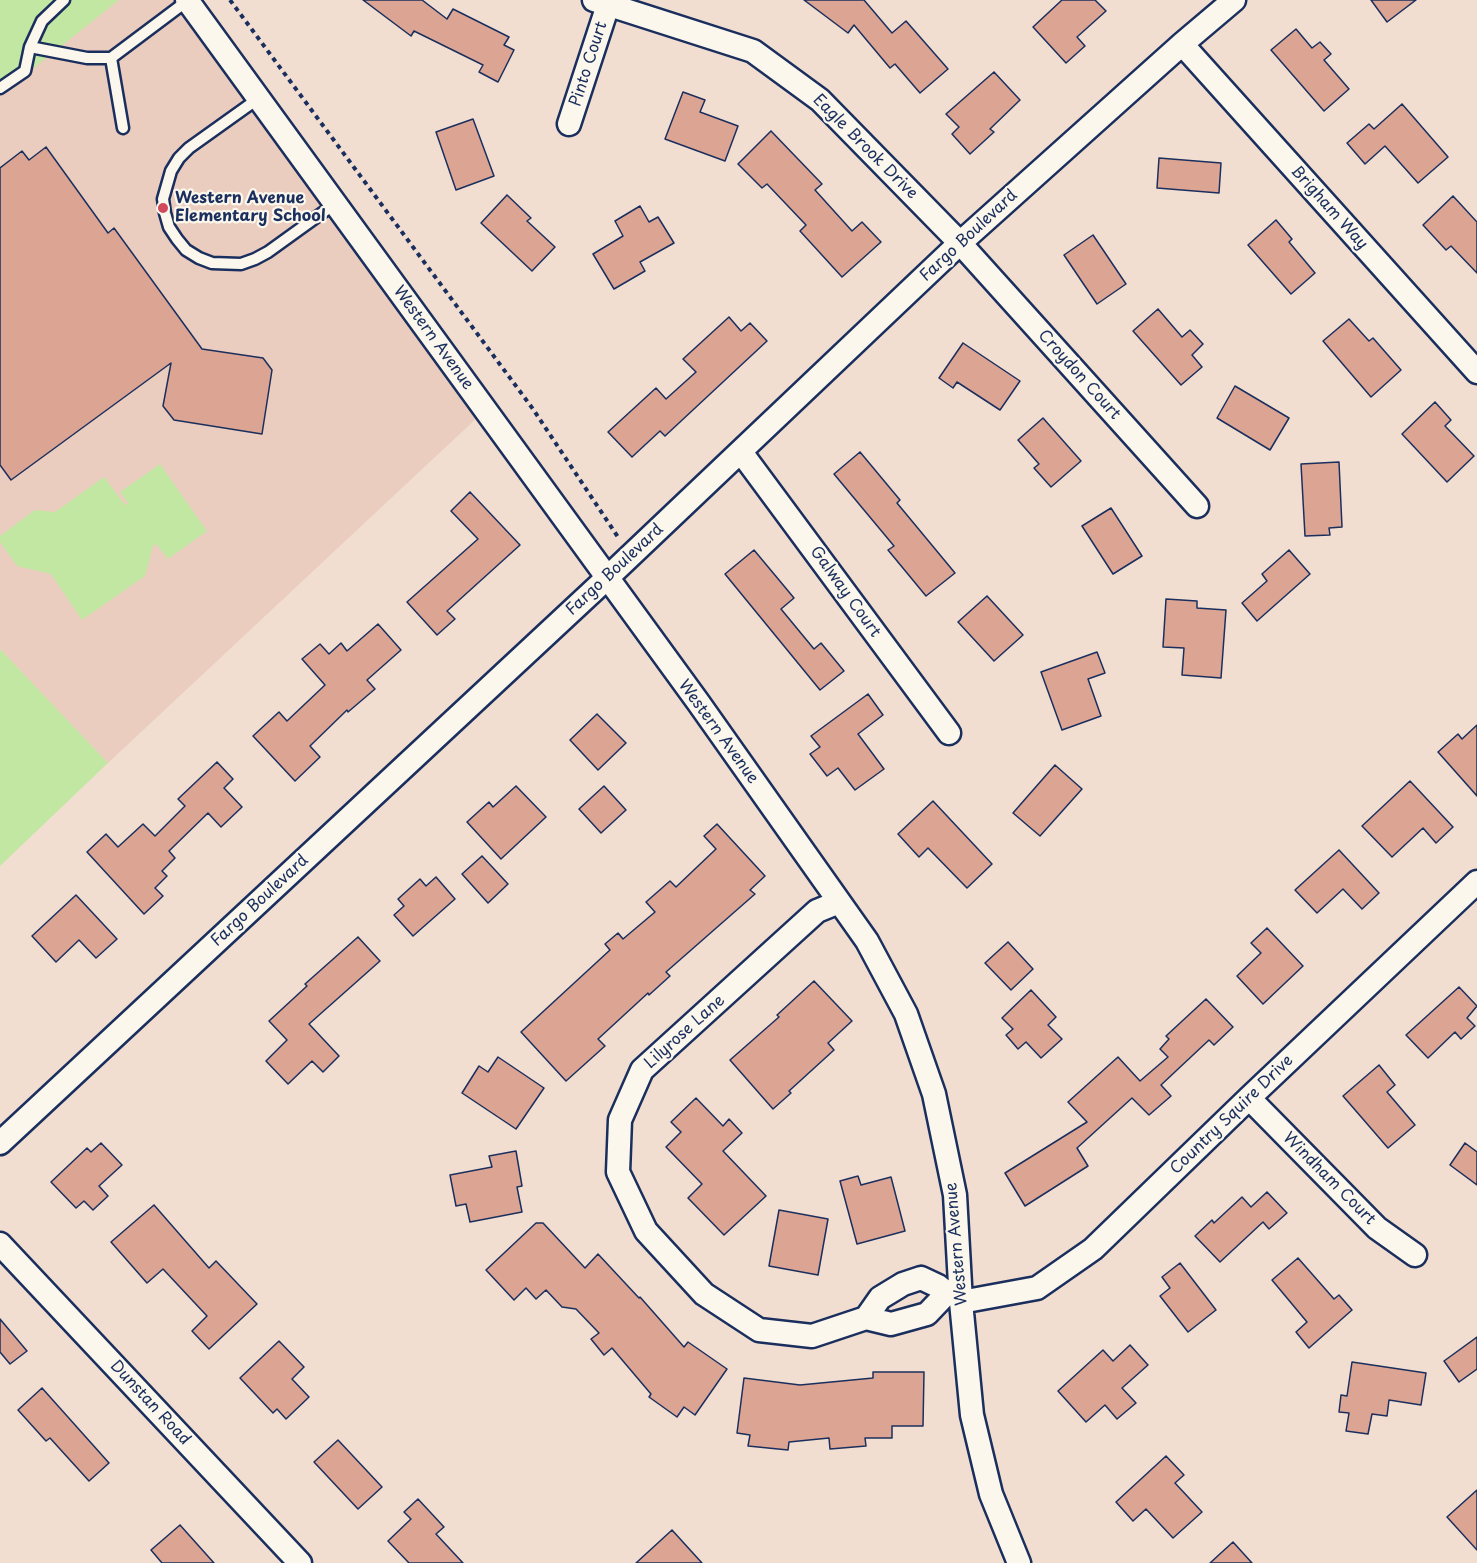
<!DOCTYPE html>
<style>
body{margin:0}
canvas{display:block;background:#f1ded1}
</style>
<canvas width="1477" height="1563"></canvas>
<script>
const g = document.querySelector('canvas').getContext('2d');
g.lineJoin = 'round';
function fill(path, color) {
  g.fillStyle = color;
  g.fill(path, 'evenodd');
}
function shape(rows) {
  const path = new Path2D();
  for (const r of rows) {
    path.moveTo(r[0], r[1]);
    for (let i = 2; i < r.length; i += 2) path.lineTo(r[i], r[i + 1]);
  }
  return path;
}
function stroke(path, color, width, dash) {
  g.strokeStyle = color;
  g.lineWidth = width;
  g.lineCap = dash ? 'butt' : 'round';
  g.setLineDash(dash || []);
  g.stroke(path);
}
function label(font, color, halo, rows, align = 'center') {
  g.font = font + ' "Playpen Sans",sans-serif';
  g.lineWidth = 4.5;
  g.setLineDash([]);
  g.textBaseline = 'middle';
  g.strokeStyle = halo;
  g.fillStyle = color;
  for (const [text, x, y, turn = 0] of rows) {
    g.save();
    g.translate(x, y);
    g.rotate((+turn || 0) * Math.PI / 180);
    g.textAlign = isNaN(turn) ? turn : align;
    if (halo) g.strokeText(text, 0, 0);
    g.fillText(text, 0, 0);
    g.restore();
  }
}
fill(shape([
 [0,0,173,0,480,415,108,763,0,649]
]), '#eacdbe');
fill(shape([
 [0,0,119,0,0,95],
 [160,464,207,531,168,559,156,544,153,546,145,576,82,620,51,574,17,566,0,542,0,536,35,510,55,512,104,477,125,505,128,503,120,492],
 [0,649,108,763,0,866]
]), '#c2e7a2');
const building = shape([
 [363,0,422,0,447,19,453,9,509,37,504,45,514,50,498,82,479,72,483,65,414,31,411,36,363,0],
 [804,0,864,0,892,33,906,21,948,69,920,93,895,64,890,68,854,25,848,33,804,0],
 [1062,0,1095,0,1106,11,1077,37,1085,46,1066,63,1033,27,1062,0],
 [1371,0,1416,0,1387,22,1371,0],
 [1296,29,1312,48,1320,42,1331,54,1324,60,1349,89,1324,111,1271,50,1296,29],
 [994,72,1020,100,990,129,994,132,970,154,952,134,959,127,946,114,994,72],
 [683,92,705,100,700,112,738,126,725,161,665,139,683,92],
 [1402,104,1448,157,1418,183,1385,146,1365,164,1347,143,1369,124,1374,129,1402,104],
 [473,119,494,176,456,190,436,132,473,119],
 [771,131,822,184,815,190,852,231,862,222,881,242,842,277,800,231,806,225,767,184,762,188,738,164,771,131],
 [46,147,108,233,114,228,202,349,263,358,272,370,262,434,174,420,163,406,171,363,11,480,0,465,0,168,22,151,29,160,46,147],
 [1159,158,1221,163,1219,193,1157,188,1159,158],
 [507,195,531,218,527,221,555,247,532,271,481,223,507,195],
 [1453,196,1477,222,1477,273,1451,246,1446,250,1423,225,1453,196],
 [640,206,649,222,658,217,674,243,640,262,645,271,614,289,593,254,623,236,615,221,640,206],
 [1276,220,1292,239,1289,242,1315,273,1291,294,1248,245,1276,220],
 [1093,235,1126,284,1097,304,1064,255,1093,235],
 [1158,309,1182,337,1190,330,1203,344,1192,355,1202,367,1181,385,1133,331,1158,309],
 [729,317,741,331,750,323,767,341,665,436,660,431,632,457,608,432,656,388,666,399,696,372,683,359,729,317],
 [1349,319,1369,341,1373,338,1401,370,1371,397,1323,341,1349,319],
 [963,343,1020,381,1000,410,957,382,953,388,939,378,963,343],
 [1235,386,1289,418,1270,450,1217,418,1235,386],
 [1435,402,1451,420,1445,426,1474,456,1447,482,1402,434,1435,402],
 [1043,418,1081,461,1051,487,1034,468,1039,464,1018,440,1043,418],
 [860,452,900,500,897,503,955,573,926,596,888,550,894,546,834,474,860,452],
 [1339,462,1342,527,1329,528,1330,535,1305,536,1301,464,1339,462],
 [470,492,520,545,447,611,455,619,437,635,407,602,478,539,451,511,470,492],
 [1111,508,1142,556,1113,574,1082,526,1111,508],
 [754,550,794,598,781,609,814,649,821,643,844,671,820,690,725,574,754,550],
 [1289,550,1310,574,1257,621,1242,603,1267,581,1262,574,1289,550],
 [987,596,1023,635,994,661,958,622,987,596],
 [1166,599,1197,601,1197,608,1226,610,1221,678,1182,675,1184,648,1163,647,1166,599],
 [378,624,401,650,367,680,375,689,348,712,347,710,310,746,320,757,295,781,253,736,279,712,287,721,325,685,302,659,320,644,329,654,341,643,347,651,378,624],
 [1097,652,1105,673,1088,679,1101,716,1062,730,1041,672,1097,652],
 [868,694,883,715,858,734,884,769,855,790,838,768,827,776,810,754,820,747,811,736,868,694],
 [597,714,626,743,598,770,570,740,597,714],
 [1477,725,1477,796,1438,752,1458,734,1462,739,1477,725],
 [217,762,233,779,224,788,242,807,221,827,208,813,169,851,175,858,162,871,167,876,155,888,163,896,144,914,87,852,106,834,118,847,143,824,155,836,185,806,178,799,217,762],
 [1055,765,1082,789,1040,836,1013,813,1055,765],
 [1410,781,1453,827,1436,843,1423,828,1392,857,1362,826,1410,781],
 [516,786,546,817,501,859,467,822,489,802,493,807,516,786],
 [604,786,626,810,601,833,579,809,604,786],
 [933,801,992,864,967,888,928,848,919,857,898,834,933,801],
 [717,824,765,876,750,890,755,894,666,972,670,976,649,995,648,993,598,1039,605,1046,566,1081,521,1032,610,950,605,944,618,933,623,939,655,912,646,902,670,881,676,887,716,849,704,836,717,824],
 [1339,850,1379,893,1362,909,1343,889,1317,913,1295,890,1339,850],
 [482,856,508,884,488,903,462,874,482,856],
 [436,877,455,899,413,936,394,915,404,906,398,899,420,879,426,886,436,877],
 [76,895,117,939,96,958,79,940,56,962,32,936,76,895],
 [1267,928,1303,966,1263,1004,1237,976,1261,953,1251,943,1267,928],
 [358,937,380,961,309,1024,339,1056,323,1072,312,1061,288,1084,266,1061,287,1040,269,1021,307,986,305,984,358,937],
 [1008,942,1033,969,1011,990,985,963,1008,942],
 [814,981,852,1021,828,1043,834,1050,789,1091,791,1093,773,1109,730,1060,779,1017,777,1015,814,981],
 [1459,987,1477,1006,1467,1018,1475,1026,1461,1039,1455,1032,1428,1058,1406,1035,1459,987],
 [1031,990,1056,1017,1048,1025,1062,1039,1041,1058,1026,1042,1018,1049,1006,1035,1013,1029,1002,1018,1031,990],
 [1206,999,1233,1027,1214,1045,1209,1040,1161,1085,1171,1096,1149,1115,1132,1098,1077,1148,1088,1166,1025,1206,1005,1173,1087,1122,1068,1102,1118,1057,1140,1081,1168,1057,1160,1049,1169,1039,1166,1036,1206,999],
 [498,1057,544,1088,516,1129,462,1093,479,1066,488,1072,498,1057],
 [1379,1065,1395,1085,1387,1092,1415,1125,1388,1148,1343,1096,1379,1065],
 [696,1098,723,1126,729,1119,742,1133,723,1151,766,1196,724,1235,688,1198,702,1184,666,1147,681,1132,671,1122,696,1098],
 [101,1143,122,1165,99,1186,108,1196,93,1210,84,1201,76,1208,51,1182,87,1148,91,1152,101,1143],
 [1465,1143,1477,1152,1477,1185,1450,1165,1465,1143],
 [516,1151,522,1186,517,1187,522,1212,470,1222,466,1204,456,1206,450,1175,492,1167,489,1156,516,1151],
 [858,1176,861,1185,891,1177,905,1231,857,1244,840,1181,858,1176],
 [1267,1192,1287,1213,1269,1229,1263,1222,1220,1262,1195,1236,1212,1220,1214,1223,1242,1197,1251,1207,1267,1192],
 [154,1205,209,1268,216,1261,257,1304,209,1349,192,1331,207,1316,163,1269,147,1283,111,1242,154,1205],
 [779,1210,828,1219,818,1275,769,1266,779,1210],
 [536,1223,543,1223,585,1268,598,1254,639,1298,640,1297,684,1347,688,1342,727,1369,695,1415,684,1407,677,1417,649,1397,651,1394,612,1348,604,1355,591,1339,599,1333,576,1309,562,1307,546,1290,536,1299,526,1288,514,1300,486,1270,536,1223],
 [1298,1258,1334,1299,1339,1295,1352,1310,1309,1348,1296,1332,1307,1322,1272,1280,1298,1258],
 [1180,1263,1216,1310,1188,1332,1160,1296,1170,1288,1162,1277,1180,1263],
 [0,1319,27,1351,10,1364,0,1352,0,1319],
 [1477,1337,1477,1369,1459,1382,1444,1361,1477,1337],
 [279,1341,304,1367,292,1379,309,1397,286,1419,277,1409,273,1413,240,1378,279,1341],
 [1130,1345,1148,1365,1122,1388,1136,1403,1117,1419,1105,1405,1086,1422,1058,1391,1103,1350,1113,1361,1130,1345],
 [1352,1362,1426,1373,1421,1405,1389,1400,1387,1416,1372,1414,1368,1434,1346,1431,1349,1413,1339,1412,1341,1395,1347,1396,1352,1362],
 [873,1372,924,1372,923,1426,892,1426,892,1438,865,1438,866,1446,830,1449,829,1438,789,1442,788,1450,748,1446,750,1435,737,1433,744,1378,800,1385,873,1378,873,1372],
 [42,1388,109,1463,89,1481,50,1438,46,1441,18,1410,42,1388],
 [338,1440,382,1487,358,1509,314,1462,338,1440],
 [1166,1456,1184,1475,1175,1483,1202,1512,1173,1538,1146,1509,1133,1521,1116,1502,1166,1456],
 [1477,1490,1477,1550,1447,1517,1477,1490],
 [418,1499,444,1527,436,1534,463,1563,409,1563,388,1541,411,1519,404,1512,418,1499],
 [180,1525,214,1563,162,1563,151,1550,180,1525],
 [672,1530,702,1563,636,1563,672,1530],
 [1233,1542,1252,1563,1210,1563,1233,1542]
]);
fill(building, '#dba493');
stroke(building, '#1b2f5e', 1.5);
const lane = shape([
 [30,47,87,58,111,58,187,1],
 [111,58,123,128],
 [0,88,25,71,30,47,42,21,64,0],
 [259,98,189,148,179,158,171,171,163,199,165,213,169,227,177,239,186,250,199,258,212,263,241,264,255,259,268,252,336,203]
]);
const street = shape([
 [187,0,698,702,809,859,867,941,906,1014,934,1094,955,1195,961,1302,972,1415,991,1494,1019,1563],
 [594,0,753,51,820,100,960,243,1197,506],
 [1182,44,1477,372],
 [569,124,608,5],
 [741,452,949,733],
 [839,902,817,911,642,1070,620,1120,618,1172,646,1231,704,1294,759,1330,812,1336,866,1318],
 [1249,1098,1377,1228,1415,1255],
 [0,1143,607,578,960,243,1182,44,1234,0],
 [0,1244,300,1563],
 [921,1278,938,1286,947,1293,927,1314,891,1324,866,1318,880,1298,903,1284,921,1278],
 [961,1302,1037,1288,1093,1249,1249,1098,1477,882]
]);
stroke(lane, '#1b2f5e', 15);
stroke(street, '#1b2f5e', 27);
stroke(shape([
 [230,0,533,409,618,537]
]), '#1b2f5e', 4, [4.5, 4.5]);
stroke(lane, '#fbf7ec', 10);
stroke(street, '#fbf7ec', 22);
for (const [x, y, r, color] of [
 [163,208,6,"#d1495b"]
]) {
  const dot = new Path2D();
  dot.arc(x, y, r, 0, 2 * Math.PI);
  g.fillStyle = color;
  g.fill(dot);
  stroke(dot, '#fbf7ec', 2);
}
label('16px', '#1b2f5e', '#fbf7ec', [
 ["Pinto Court",589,64,-72],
 ["Eagle Brook Drive",865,147,45],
 ["Brigham Way",1329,208,48],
 ["Fargo Boulevard",969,236,-43],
 ["Western Avenue",433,338,54],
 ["Croydon Court",1079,375,48],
 ["Fargo Boulevard",615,570,-43],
 ["Galway Court",845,592,54],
 ["Western Avenue",718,732,54],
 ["Fargo Boulevard",260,901,-43],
 ["Lilyrose Lane",685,1032,-42],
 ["Country Squire Drive",1232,1115,-44],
 ["Windham Court",1329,1179,45],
 ["Western Avenue",957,1244,-95],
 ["Dunstan Road",150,1403,47]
]);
label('bold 16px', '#1b2f5e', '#fbf7ec', [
 ["Western Avenue",175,199],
 ["Elementary School",175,217]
], 'left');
</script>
